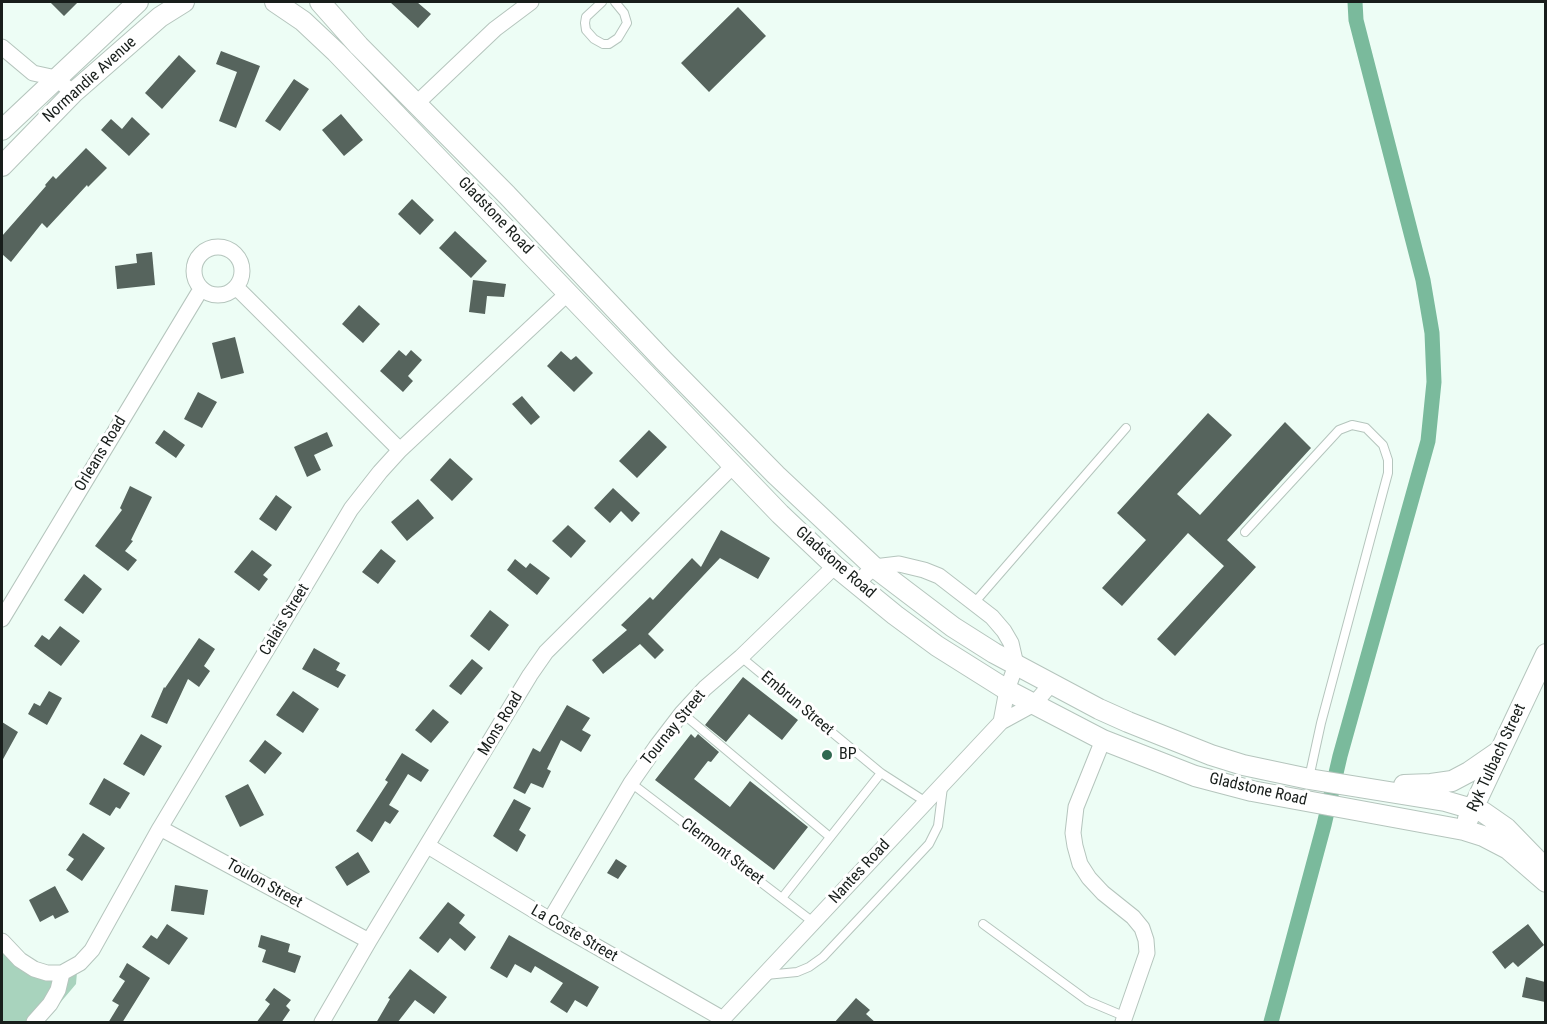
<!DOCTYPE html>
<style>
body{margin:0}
#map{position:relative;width:1547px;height:1024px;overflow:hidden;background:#edfdf5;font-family:"Roboto Condensed",sans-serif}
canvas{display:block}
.frame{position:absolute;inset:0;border:3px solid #181e1b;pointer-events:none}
</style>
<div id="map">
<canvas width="1547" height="1024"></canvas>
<div class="frame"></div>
</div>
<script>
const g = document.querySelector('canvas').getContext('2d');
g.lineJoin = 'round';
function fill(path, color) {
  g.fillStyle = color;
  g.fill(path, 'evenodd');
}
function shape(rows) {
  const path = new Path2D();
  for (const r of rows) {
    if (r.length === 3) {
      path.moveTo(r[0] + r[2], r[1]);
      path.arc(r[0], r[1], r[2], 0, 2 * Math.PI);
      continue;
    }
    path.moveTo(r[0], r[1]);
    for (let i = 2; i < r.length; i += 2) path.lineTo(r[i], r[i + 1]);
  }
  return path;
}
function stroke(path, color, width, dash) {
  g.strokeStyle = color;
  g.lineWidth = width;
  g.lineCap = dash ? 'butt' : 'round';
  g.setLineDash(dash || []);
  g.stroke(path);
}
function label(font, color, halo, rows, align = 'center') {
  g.font = font + ' "Roboto Condensed",sans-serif';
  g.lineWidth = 6;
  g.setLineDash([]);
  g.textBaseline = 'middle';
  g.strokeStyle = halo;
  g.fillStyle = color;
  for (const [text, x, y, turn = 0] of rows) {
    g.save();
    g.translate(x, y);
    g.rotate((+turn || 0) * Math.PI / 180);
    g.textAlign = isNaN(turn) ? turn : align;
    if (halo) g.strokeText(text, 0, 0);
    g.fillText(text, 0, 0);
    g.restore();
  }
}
fill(shape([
 [2,940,32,971,77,972,76,984,44,1022,2,1022]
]), '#a8d3bd');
stroke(shape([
 [1271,1022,1324,825,1340,756,1428,441,1434,382,1432,333,1423,280,1356,20,1355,2]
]), '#7aba9c', 15);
fill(shape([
 [50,2,78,2,64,16],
 [390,2,417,2,431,14,418,28],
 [738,7,766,36,709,92,681,63],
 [221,51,260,66,236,128,219,121,237,72,216,64],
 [179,55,196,71,162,109,145,93],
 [294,79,309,89,280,131,265,121],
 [341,114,363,140,344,156,322,130],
 [132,117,150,134,129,156,101,130,111,119,122,129],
 [86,148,107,168,88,187,87,185,47,228,42,223,11,262,2,254,2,236,46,186,45,185,53,176,56,179],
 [412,199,434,220,420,235,398,214],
 [455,231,487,261,471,278,439,248],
 [152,252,155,285,117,289,115,266,137,263,136,254],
 [473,280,506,284,504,297,487,296,485,314,469,312],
 [359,305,380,324,363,343,342,324],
 [235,337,244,373,221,379,212,343],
 [399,350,406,356,411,350,422,360,408,376,413,381,403,392,380,371],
 [561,351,571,360,576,356,593,373,574,392,547,366],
 [198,392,217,402,202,428,184,419],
 [522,396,540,417,531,425,512,404],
 [1208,413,1232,435,1177,494,1200,515,1285,422,1311,448,1227,540,1256,567,1175,656,1157,639,1224,566,1188,533,1122,606,1102,588,1146,540,1117,513],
 [164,430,185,445,176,458,155,443],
 [649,430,667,447,637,478,619,461],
 [327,432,333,446,314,455,321,470,307,477,294,447],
 [450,458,473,479,452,501,430,480],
 [130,486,152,497,131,540,133,541,125,551,137,560,128,571,95,546,122,510,120,508],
 [613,488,640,513,632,522,621,511,610,523,594,508],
 [276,495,292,507,276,531,259,519],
 [418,499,434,518,407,541,391,522],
 [568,525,586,541,571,558,552,541],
 [721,530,770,558,758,579,720,558,648,634,664,650,655,659,640,644,603,674,592,660,627,630,621,625,650,597,653,600,692,558,701,567],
 [381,549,396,561,378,584,362,572],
 [252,550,272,565,263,575,268,579,259,591,234,572],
 [515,559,526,568,530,563,550,578,537,595,507,570],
 [84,574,102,589,83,614,64,600],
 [490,610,509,625,489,651,470,636],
 [60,626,80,641,61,666,34,646,42,635,49,640],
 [199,638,215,649,204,666,210,671,199,687,188,679,167,724,151,717,164,687,165,688],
 [314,648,340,663,336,670,346,675,338,688,302,669],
 [472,659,483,668,461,695,449,686],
 [743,677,798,720,782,740,749,714,726,742,705,725],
 [49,691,62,698,47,725,28,714,34,703,40,706],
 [293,691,319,709,303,733,276,715],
 [567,705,590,718,582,730,591,735,581,752,561,740,547,769,551,771,543,788,531,783,525,794,513,788,533,748,540,752],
 [433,709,449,722,431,743,415,730],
 [2,722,18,732,2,761],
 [141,734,162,746,144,776,123,764],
 [691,734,695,738,698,734,719,752,711,762,708,761,694,779,730,807,750,781,808,827,774,870,655,780],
 [265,740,282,753,265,774,249,761],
 [402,753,429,770,421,782,408,774,389,805,399,811,390,824,385,821,372,842,356,831,388,782,385,780],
 [104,778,130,793,120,809,116,807,110,816,89,804],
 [248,784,264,815,240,827,225,796],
 [514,799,531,808,519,830,526,835,517,852,493,836],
 [83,833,105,848,82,881,66,870,74,859,68,855],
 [358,852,370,872,347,886,335,867],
 [616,859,627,866,618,879,607,873],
 [175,885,208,890,204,915,171,911],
 [55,886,69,912,55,919,53,915,40,922,29,900],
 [448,902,465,915,459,923,476,937,465,951,450,938,438,953,419,938],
 [167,924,188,938,169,965,142,947,151,935,157,939],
 [1528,924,1544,945,1518,967,1513,962,1505,969,1492,952],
 [261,935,290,944,288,952,301,956,295,973,262,962,266,950,258,947],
 [509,935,599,987,587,1007,575,1000,567,1013,550,1002,563,983,535,966,531,973,515,964,507,978,490,968],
 [127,963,150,978,122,1023,108,1023,119,1005,112,1001,125,981,119,977],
 [410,969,447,997,434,1014,415,1000,397,1023,376,1023,390,999,388,998],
 [1526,977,1545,982,1545,1002,1522,997],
 [274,988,291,1000,286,1006,290,1010,281,1023,256,1023,270,1004,265,1000],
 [856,998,870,1010,866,1014,876,1023,834,1023]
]), '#56645d');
const service = shape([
 [602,2,586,17,585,23,586,30,594,39,603,44,609,44,618,38,627,23,624,13,615,2],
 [1245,532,1339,430,1352,425,1366,428,1383,445,1388,460,1388,473,1321,723,1309,778],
 [975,602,1126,428],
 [741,657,881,773,926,802],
 [682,713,830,837],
 [631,783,813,922],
 [782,898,881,773],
 [983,924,1088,1001,1126,1017],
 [766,975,797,972,809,967,823,957,929,844,938,826,943,787]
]);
const minor = shape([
 [2,47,33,73,56,78,73,93],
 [416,104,495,29,531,2],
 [218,271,24],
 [236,287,400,450],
 [856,584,874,567,899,564,924,570,939,576,992,617,1004,631,1011,643,1016,665,1007,690,1001,722],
 [2,619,201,289],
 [1103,740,1076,807,1073,833,1075,846,1080,864,1089,878,1103,893,1133,917,1142,928,1146,940,1147,953,1123,1022],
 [160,828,369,941],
 [428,846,550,920,723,1019],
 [550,920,631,783,656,747,682,713,705,688,741,657,835,566],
 [2,941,20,960,34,969,47,973,62,973,80,963,92,950,160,828,351,509,380,472,400,450,568,293],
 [34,1022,50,1004,58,990,62,973],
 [322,1022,369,941,530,675,546,652,733,466],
 [720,1022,1001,722,1034,704,1052,683]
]);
const tertiary = shape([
 [275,2,303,21,336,52,780,514,835,566,895,615,937,646,1007,690,1103,740,1195,776,1252,791,1464,830,1483,836,1508,849,1546,882],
 [320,2,359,46,507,195,663,360,776,475,874,567,953,627,994,653,1099,709,1128,722,1211,755,1243,765,1309,779,1445,801,1483,812,1506,828,1539,862],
 [2,130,138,2],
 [2,166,73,93,160,17,184,2],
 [1404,785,1431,784,1452,781,1469,772,1498,752],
 [1468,819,1546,654]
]);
stroke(service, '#b5c5bd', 10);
stroke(minor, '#b5c5bd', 17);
stroke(tertiary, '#b5c5bd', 22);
stroke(service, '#fff', 8);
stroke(minor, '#fff', 15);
stroke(tertiary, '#fff', 20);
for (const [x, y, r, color] of [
 [827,755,6,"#306850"]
]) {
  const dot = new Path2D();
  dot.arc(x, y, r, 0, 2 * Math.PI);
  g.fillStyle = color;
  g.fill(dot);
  stroke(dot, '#fff', 2);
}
label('16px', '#181e1b', '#fff', [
 ["Normandie Avenue",90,80,-42],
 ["Gladstone Road",495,216,46],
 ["Orleans Road",101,454,-59],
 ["Gladstone Road",835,563,41],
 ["Calais Street",285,620,-59],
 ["Embrun Street",797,704,40],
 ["Mons Road",501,724,-59],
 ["Tournay Street",674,728,-51],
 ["Ryk Tulbach Street",1497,758,-65],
 ["Gladstone Road",1258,790,13],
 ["Clermont Street",722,852,37],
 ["Nantes Road",860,872,-47],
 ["Toulon Street",264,884,29],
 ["La Coste Street",574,934,30]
]);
label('16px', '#181e1b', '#fff', [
 ["BP",839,755]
], 'left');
</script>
